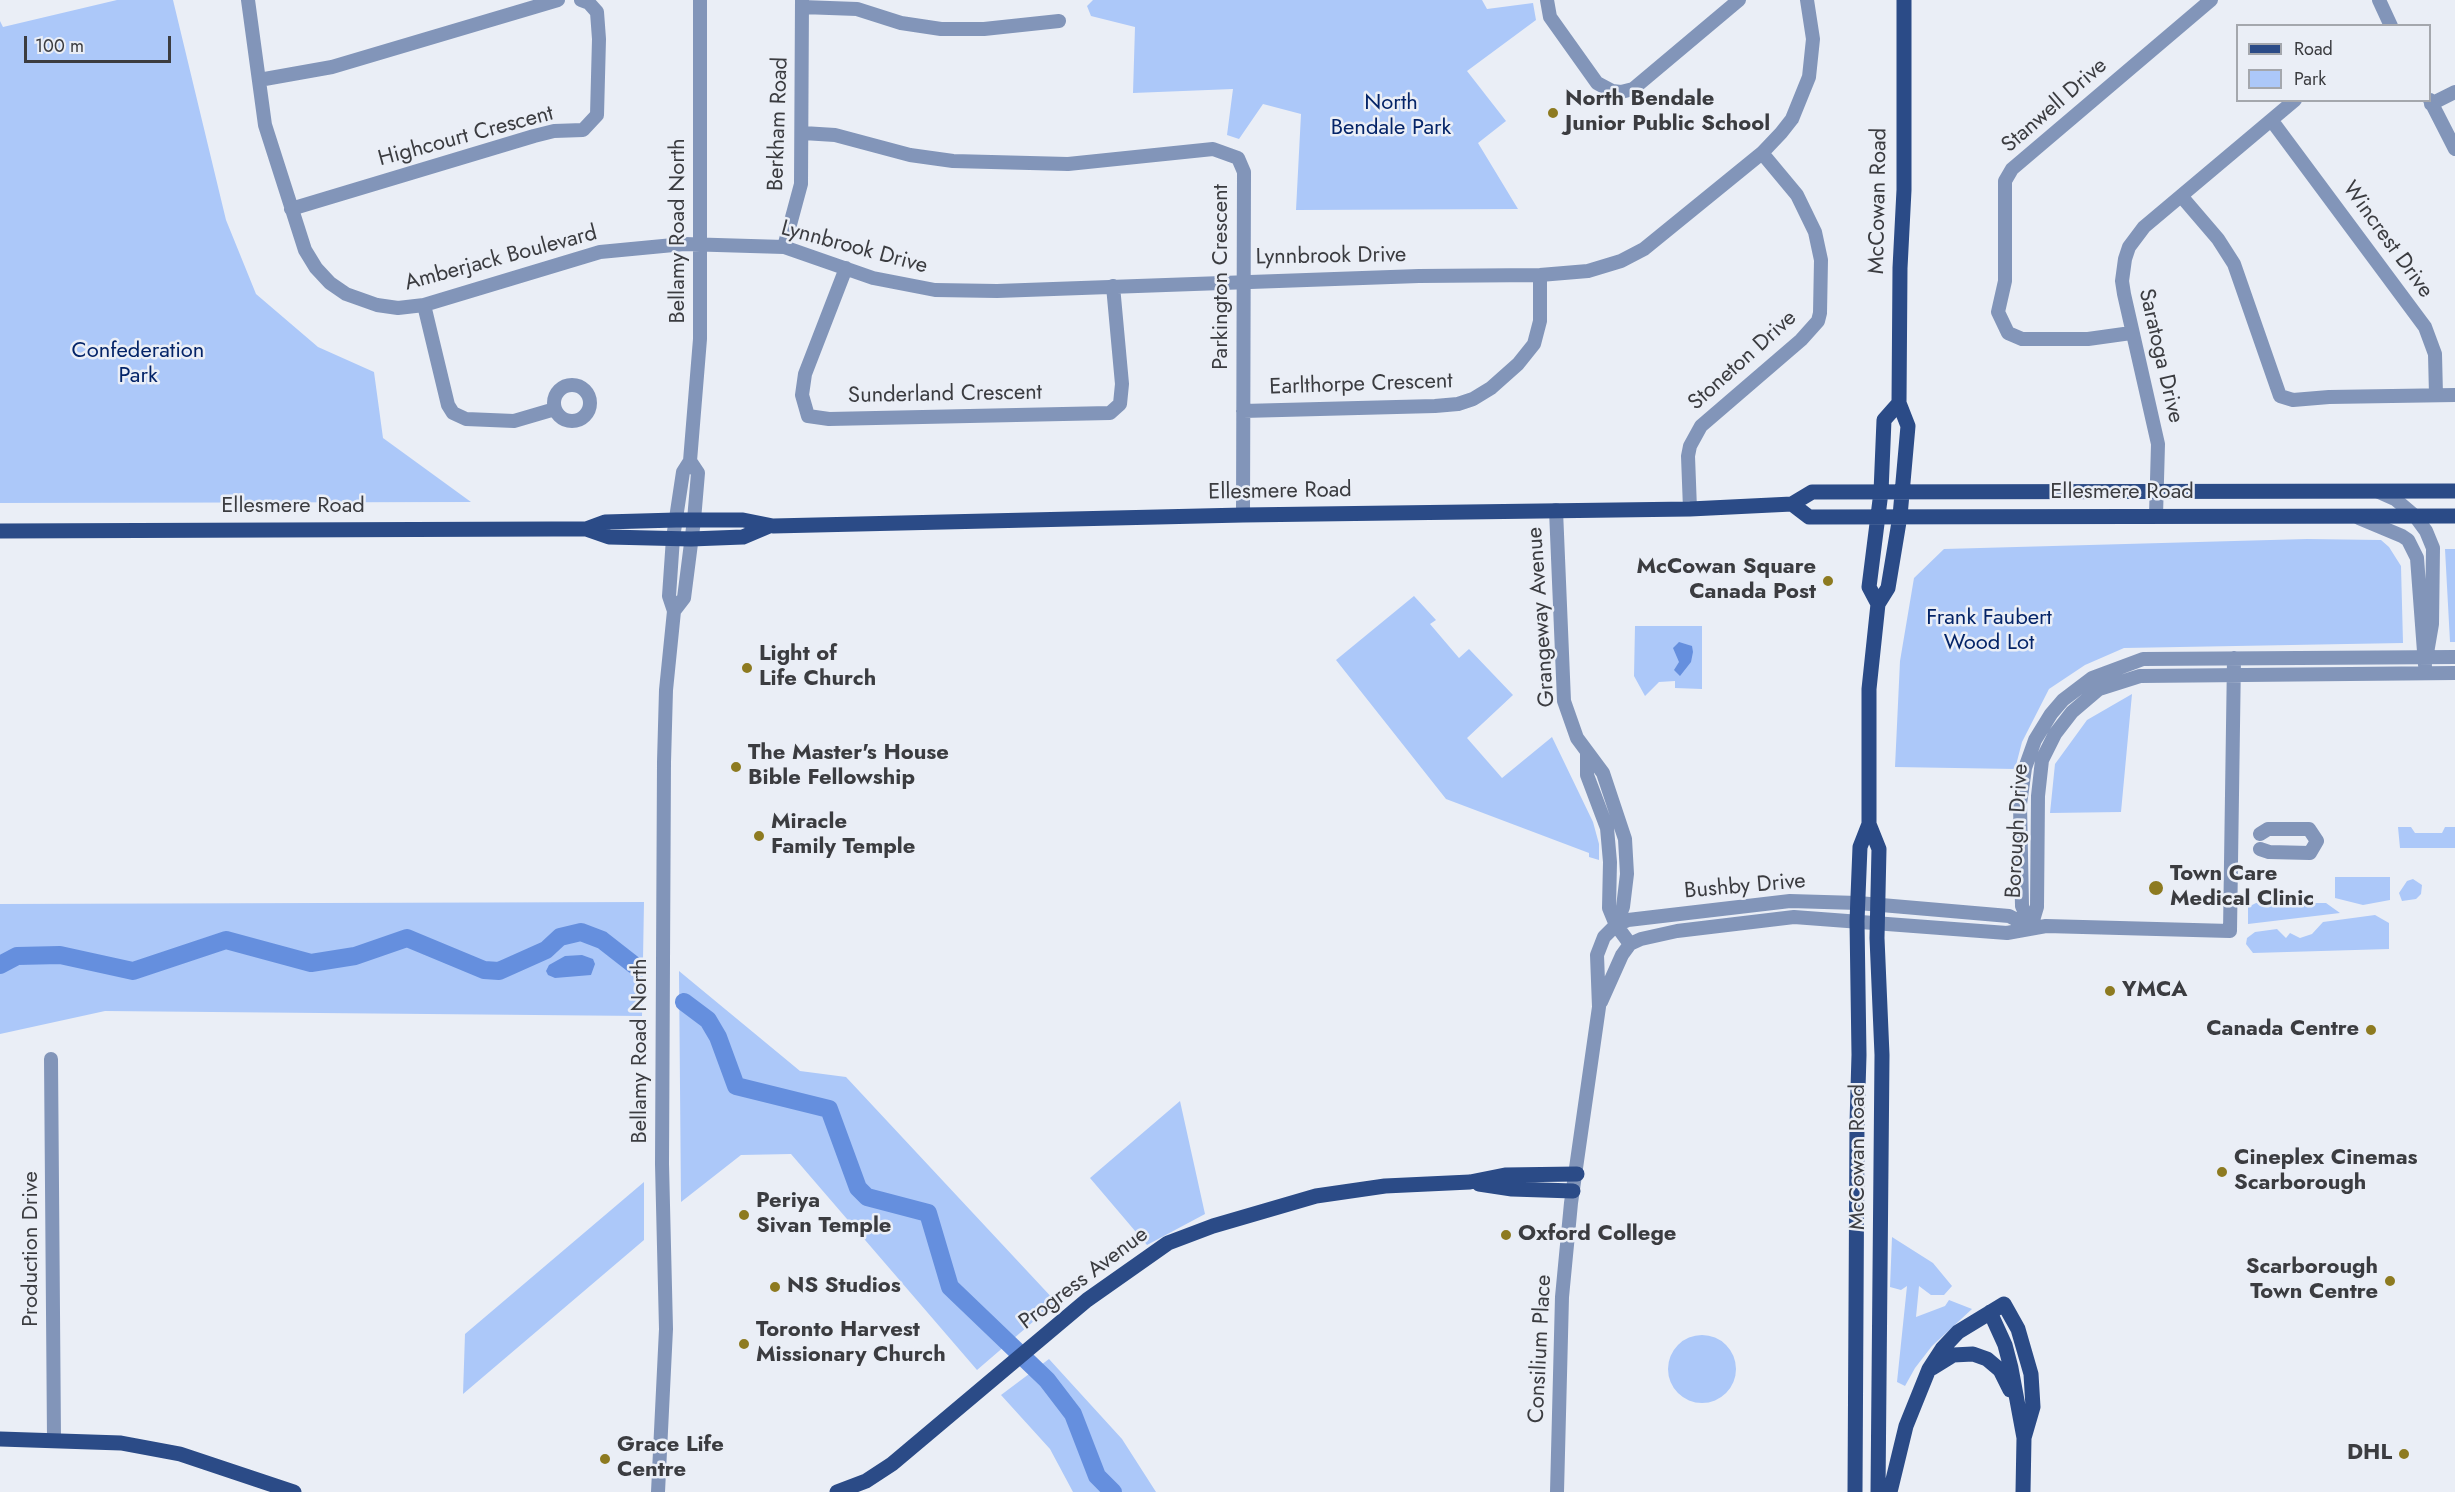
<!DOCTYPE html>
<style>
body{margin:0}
#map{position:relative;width:2455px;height:1492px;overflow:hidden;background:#eaeef6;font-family:Jost,sans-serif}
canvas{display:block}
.legend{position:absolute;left:2236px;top:24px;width:195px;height:78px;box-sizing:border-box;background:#eaeef6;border:2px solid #a4a7ad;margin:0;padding:8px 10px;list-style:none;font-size:18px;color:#3b3c40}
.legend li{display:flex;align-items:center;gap:12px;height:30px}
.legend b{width:30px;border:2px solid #a4a7ad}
.scale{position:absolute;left:24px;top:36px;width:147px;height:27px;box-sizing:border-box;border:3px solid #3b3c40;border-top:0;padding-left:8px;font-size:18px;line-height:21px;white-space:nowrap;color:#3b3c40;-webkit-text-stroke:4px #eaeef6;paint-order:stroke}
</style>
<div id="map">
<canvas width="2455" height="1492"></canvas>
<ul class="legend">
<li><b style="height:8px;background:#2b4b87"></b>Road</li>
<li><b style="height:16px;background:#acc8f9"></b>Park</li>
</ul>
<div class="scale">100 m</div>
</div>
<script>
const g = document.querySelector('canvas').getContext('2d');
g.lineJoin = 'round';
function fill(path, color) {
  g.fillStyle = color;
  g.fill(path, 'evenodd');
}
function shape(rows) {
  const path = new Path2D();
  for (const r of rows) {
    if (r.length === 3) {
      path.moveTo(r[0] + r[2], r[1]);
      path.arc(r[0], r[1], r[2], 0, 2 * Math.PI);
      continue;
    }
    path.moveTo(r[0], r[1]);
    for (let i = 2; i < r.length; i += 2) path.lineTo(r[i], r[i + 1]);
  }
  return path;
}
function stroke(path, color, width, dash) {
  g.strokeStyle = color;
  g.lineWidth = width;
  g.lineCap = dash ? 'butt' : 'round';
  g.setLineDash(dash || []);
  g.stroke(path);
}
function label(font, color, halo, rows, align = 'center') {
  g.font = font + ' Jost,sans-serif';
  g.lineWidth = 5;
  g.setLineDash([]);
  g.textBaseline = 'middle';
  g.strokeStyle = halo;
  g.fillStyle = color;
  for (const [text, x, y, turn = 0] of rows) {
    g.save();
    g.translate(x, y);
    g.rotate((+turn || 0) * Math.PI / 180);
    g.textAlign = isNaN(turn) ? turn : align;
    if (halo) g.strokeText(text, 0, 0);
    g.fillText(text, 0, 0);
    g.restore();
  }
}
fill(shape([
 [117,0,173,0,226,220,256,294,318,347,374,372,383,438,471,502,0,503,0,21,3,27],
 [1093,0,1482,0,1487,9,1533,3,1536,20,1467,71,1506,121,1478,143,1518,209,1296,210,1301,114,1263,104,1239,139,1227,135,1233,89,1133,93,1135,27,1091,16,1087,6],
 [2307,539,2381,540,2389,547,2401,566,2403,643,2124,648,2085,665,2049,689,2022,742,2015,769,1895,767,1900,661,1914,578,1944,549],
 [2445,549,2455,549,2455,642,2450,642],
 [1414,596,1436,620,1430,624,1459,658,1469,649,1513,695,1467,738,1502,778,1552,737,1593,822,1599,844,1599,860,1589,857,1589,853,1446,799,1336,660],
 [1635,626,1702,626,1702,689,1675,688,1675,681,1659,682,1645,696,1634,676],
 [2132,694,2121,812,2050,813,2055,764,2087,720],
 [2398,827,2411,827,2415,833,2442,833,2445,827,2455,827,2455,848,2400,848],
 [2335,877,2390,877,2390,900,2363,905,2335,898],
 [2413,879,2422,885,2421,894,2416,899,2402,901,2399,893,2407,881],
 [644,902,642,1016,105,1011,0,1034,0,904],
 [2256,903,2326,903,2340,913,2248,924,2248,907],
 [2375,915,2389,923,2389,949,2253,953,2246,944,2247,938,2255,932,2277,929,2286,938,2290,933,2300,938,2312,934,2323,922],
 [679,971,800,1071,846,1077,1056,1302,977,1370,791,1154,741,1155,681,1202],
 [1180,1101,1205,1214,1147,1245,1090,1178],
 [644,1182,644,1240,463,1394,465,1334],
 [1892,1237,1933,1263,1952,1286,1944,1295,1931,1295,1919,1286,1916,1317,1945,1306,1949,1300,1972,1309,1932,1346,1915,1368,1905,1386,1897,1382,1907,1286,1901,1290,1890,1287],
 [1702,1369,34],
 [1049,1359,1122,1439,1156,1492,1073,1492,1050,1449,1001,1395]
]), '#acc8f9');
fill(shape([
 [1679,642,1692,646,1693,652,1691,662,1680,676,1674,670,1679,662,1673,648],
 [582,955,593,959,595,964,591,975,555,978,548,975,546,971,549,965,565,956]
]), '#658fde');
stroke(shape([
 [0,965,17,956,60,955,133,971,226,940,311,963,355,956,407,938,484,970,499,971,546,950,560,937,581,932,602,940,634,965],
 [684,1002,708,1020,718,1037,736,1086,829,1109,858,1188,867,1197,928,1213,950,1287,1047,1380,1073,1414,1097,1476,1113,1492]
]), '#658fde', 18);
stroke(shape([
 [248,0,265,125,305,250,316,268,330,283,346,294,377,305,398,308,424,305,600,252,684,244,784,247,873,278,935,290,997,291,1419,276,1540,275,1588,271,1621,261,1644,249,1762,153,1781,133,1792,119,1809,77,1813,39,1807,0],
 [1547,0,1550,17,1597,83,1612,91,1621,92,1633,89,1739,0],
 [2379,0,2391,26],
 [802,7,857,9,901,23,941,29,984,29,1059,21],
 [259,80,332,67,558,0],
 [2430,100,2455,149],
 [2431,104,2455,92],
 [2272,121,2425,327,2435,354,2436,395],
 [803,133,835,135,910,155,953,161,1068,164,1213,149,1238,158,1244,172,1243,515],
 [2182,197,2218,239,2234,264,2280,396,2293,400,2329,397,2455,395],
 [291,209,534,136,554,131,583,130,597,115,599,39,597,12,589,3,581,0],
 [784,247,801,184,802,0],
 [846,268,805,374,802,395,808,416,829,419,1110,413,1120,404,1122,384,1113,286],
 [424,305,448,405,453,413,466,419,514,421,555,409],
 [2131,333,2088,339,2022,339,2008,333,1998,312,2005,281,2005,181,2012,169,2211,0],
 [572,403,18],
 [1243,411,1435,406,1458,404,1473,399,1491,388,1518,364,1534,344,1540,321,1540,275],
 [2377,491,2395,499,2415,516,2426,531,2433,548,2432,624,2427,653],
 [1690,509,1688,456,1690,446,1701,426,1801,340,1818,321,1820,313,1821,260,1815,232,1797,195,1762,153],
 [1556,510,1564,701,1577,738,1603,773,1625,839,1627,874,1623,907,1616,925,1604,937,1597,955,1599,1007,1571,1203,1562,1297,1557,1492],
 [2156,516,2158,444,2124,294,2122,281,2125,259,2129,247,2144,227,2295,100],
 [2359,518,2402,536,2408,540,2417,558,2425,665],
 [674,611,684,598,694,520,698,473,690,461],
 [1587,753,1587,775,1607,828,1610,862,1609,908,1616,925,1630,944],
 [2260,849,2269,852,2310,853,2317,841,2309,829,2268,829,2260,834],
 [1616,925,1628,920,1790,901,1858,903,2009,916,2031,927],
 [2031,927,2022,906,2020,804,2025,768,2035,740,2051,714,2063,700,2092,678,2143,659,2455,657],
 [2031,927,2037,907,2038,796,2042,760,2055,734,2072,712,2099,689,2140,676,2455,673],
 [1601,1002,1622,955,1630,944,1641,939,1677,931,1794,917,2007,933,2046,926,2230,931,2234,658],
 [51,1059,54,1439],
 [658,1492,666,1329,662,1164,664,762,666,690,674,611,669,596,673,538,683,472,690,461,700,339,700,0]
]), '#8295b9', 14);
stroke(shape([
 [1792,504,1809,517,2455,516],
 [586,529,605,522,676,520,743,520,773,526,1243,515,1690,509,1792,504,1812,492,2455,491],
 [0,531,553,529,586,529,609,537,691,539,743,537,769,526],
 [1878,604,1869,587,1881,492,1884,420,1899,403],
 [1869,824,1879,849,1877,938,1882,1055,1878,1492],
 [1479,1184,1512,1189,1573,1191],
 [1990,1312,2005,1345,2011,1368,2024,1438,2023,1492],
 [1932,1368,1953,1355,1973,1354,1987,1359,2000,1370,2010,1390],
 [0,1439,121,1443,180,1454,294,1492],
 [837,1492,866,1481,892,1464,1087,1300,1168,1243,1213,1226,1316,1196,1385,1186,1470,1182,1505,1175,1577,1174],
 [1855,1492,1857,1123,1859,1055,1857,921,1860,847,1869,824,1869,689,1878,604,1888,588,1900,516,1908,426,1899,403,1900,268,1904,190,1904,0],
 [1890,1492,1906,1426,1929,1369,1942,1349,1958,1332,2004,1304,2018,1329,2031,1374,2033,1407,2024,1438]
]), '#2b4b87', 15);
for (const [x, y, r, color] of [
 [1553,113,6,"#8d7a20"],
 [1828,581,6,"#8d7a20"],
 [747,668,6,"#8d7a20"],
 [736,767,6,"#8d7a20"],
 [759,836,6,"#8d7a20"],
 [2156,888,8,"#8d7a20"],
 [2110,991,6,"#8d7a20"],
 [2371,1030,6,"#8d7a20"],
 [2222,1172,6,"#8d7a20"],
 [744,1215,6,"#8d7a20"],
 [1506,1235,6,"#8d7a20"],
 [2390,1281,6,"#8d7a20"],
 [775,1287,6,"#8d7a20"],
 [744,1344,6,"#8d7a20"],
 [2404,1454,6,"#8d7a20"],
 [605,1459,6,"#8d7a20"]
]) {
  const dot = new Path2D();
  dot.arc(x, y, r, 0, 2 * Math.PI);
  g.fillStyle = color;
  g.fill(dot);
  stroke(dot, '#eaeef6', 2);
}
label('bold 22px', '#3b3c40', '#eaeef6', [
 ["North Bendale",1565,100],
 ["Junior Public School",1565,125],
 ["McCowan Square",1816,568,"right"],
 ["Canada Post",1816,593,"right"],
 ["Light of",759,655],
 ["Life Church",759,680],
 ["The Master's House",748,754],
 ["Bible Fellowship",748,779],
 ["Miracle",771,823],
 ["Family Temple",771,848],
 ["Town Care",2170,875],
 ["Medical Clinic",2170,900],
 ["YMCA",2122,991],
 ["Canada Centre",2359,1030,"right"],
 ["Cineplex Cinemas",2234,1159],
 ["Scarborough",2234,1184],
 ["Periya",756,1202],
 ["Sivan Temple",756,1227],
 ["Oxford College",1518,1235],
 ["Scarborough",2378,1268,"right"],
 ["Town Centre",2378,1293,"right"],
 ["NS Studios",787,1287],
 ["Toronto Harvest",756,1331],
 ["Missionary Church",756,1356],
 ["Grace Life",617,1446],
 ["Centre",617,1471],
 ["DHL",2392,1454,"right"]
], 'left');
label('22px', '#042468', '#eaeef6', [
 ["North",1391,104],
 ["Bendale Park",1391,129],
 ["Confederation",138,352],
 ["Park",138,377],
 ["Frank Faubert",1989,619],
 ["Wood Lot",1989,644]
]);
label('22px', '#3b3c40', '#eaeef6', [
 ["Stanwell Drive",2055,106,-41],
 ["Berkham Road",779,124,-88],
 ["Highcourt Crescent",466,137,-15],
 ["McCowan Road",1879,201,-89],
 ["Bellamy Road North",679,231,-90],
 ["Wincrest Drive",2387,240,54],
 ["Lynnbrook Drive",854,248,15],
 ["Lynnbrook Drive",1331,257,-1],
 ["Amberjack Boulevard",501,259,-15],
 ["Parkington Crescent",1222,277,-90],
 ["Saratoga Drive",2160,356,77],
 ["Stoneton Drive",1743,361,-42],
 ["Earlthorpe Crescent",1361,385,-2],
 ["Sunderland Crescent",945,395,-1],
 ["Ellesmere Road",1280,492,-1],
 ["Ellesmere Road",2122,493],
 ["Ellesmere Road",293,507],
 ["Grangeway Avenue",1542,617,-94],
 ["Borough Drive",2018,831,-87],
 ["Bushby Drive",1745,887,-5],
 ["Bellamy Road North",641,1051,-90],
 ["McCowan Road",1859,1157,-90],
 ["Production Drive",32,1249,-90],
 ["Progress Avenue",1084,1279,-37],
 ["Consilium Place",1541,1349,-87]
]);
</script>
